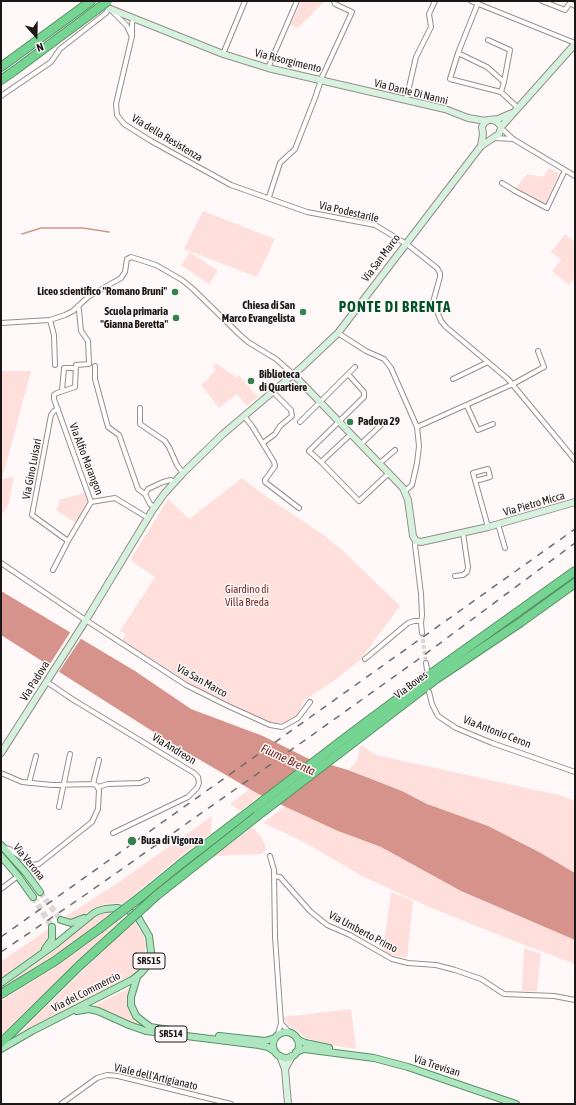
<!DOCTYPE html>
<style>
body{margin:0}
#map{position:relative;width:576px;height:1105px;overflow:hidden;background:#fef9f8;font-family:"Asap Condensed",sans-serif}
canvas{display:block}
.frame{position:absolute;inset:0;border:2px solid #1b1717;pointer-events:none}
.north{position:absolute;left:16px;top:16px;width:40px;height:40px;-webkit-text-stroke:3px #fef9f8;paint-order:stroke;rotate:160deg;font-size:11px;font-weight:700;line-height:16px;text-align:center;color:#1b1717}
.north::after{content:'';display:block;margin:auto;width:14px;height:18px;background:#1b1717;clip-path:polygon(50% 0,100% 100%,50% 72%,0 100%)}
</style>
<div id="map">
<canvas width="576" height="1105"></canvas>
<div class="frame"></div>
<div class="north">N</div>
</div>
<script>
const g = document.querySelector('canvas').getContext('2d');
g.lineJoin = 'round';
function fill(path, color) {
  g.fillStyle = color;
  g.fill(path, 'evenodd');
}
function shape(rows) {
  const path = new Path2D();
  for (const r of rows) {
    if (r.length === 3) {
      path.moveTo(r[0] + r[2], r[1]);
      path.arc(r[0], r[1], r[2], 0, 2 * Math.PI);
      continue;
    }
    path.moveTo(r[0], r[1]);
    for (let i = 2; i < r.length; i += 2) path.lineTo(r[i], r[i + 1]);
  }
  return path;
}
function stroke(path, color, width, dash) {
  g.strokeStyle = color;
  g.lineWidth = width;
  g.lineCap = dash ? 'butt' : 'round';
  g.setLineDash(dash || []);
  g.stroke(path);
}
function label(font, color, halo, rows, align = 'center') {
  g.font = font + ' "Asap Condensed",sans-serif';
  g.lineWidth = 3;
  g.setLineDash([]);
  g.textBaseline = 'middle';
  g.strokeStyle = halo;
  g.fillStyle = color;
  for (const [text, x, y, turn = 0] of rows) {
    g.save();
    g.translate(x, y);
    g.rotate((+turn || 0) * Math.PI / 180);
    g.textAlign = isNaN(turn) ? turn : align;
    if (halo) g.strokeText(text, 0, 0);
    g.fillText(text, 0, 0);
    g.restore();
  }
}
fill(shape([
 [302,1,325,1,298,28,290,25],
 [548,168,559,173,546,204,516,188,527,174,544,177],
 [203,211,275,239,257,277,184,249],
 [565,234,575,242,575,278,569,285,552,271,561,260,551,252],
 [190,252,218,271,209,284,181,265],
 [215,363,236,377,239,375,258,397,247,406,237,394,219,408,201,385,208,379,216,369,213,366],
 [1,371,31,371,2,479,14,477,8,506,3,513,1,512],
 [242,478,267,497,325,536,343,551,400,606,360,660,335,680,303,701,300,711,294,718,283,723,273,723,263,720,200,690,123,641,122,639,126,634,120,631,155,577,130,560,168,499,189,519],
 [84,493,88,502,76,523,56,510,59,505,59,500],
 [361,745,376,755,563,796,575,801,575,873,516,840,471,820,427,804,402,791,348,770,357,761],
 [250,789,260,796,240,811,230,804],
 [285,806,338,831,381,847,461,891,575,940,575,964,501,936,429,907,364,877,300,840,263,823],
 [212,816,211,833,188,850,124,903,105,904,94,908,77,918,70,919,65,917,119,882],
 [252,827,260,835,265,844,266,850,262,854,214,856],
 [391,892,413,901,407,958,391,955,383,951],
 [104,913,113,913,69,946,1,989,1,988,49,954,80,927,92,918],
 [123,917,124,917,1,1036,1,1001,51,970,97,937],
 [134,921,143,934,146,946,144,958,137,972,130,978,116,985,23,1031,29,1023],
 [50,928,49,938,44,947,1,978,1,961],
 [524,948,541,954,537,991,522,991],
 [129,988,128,1001,131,1014,137,1022,144,1027,139,1027,103,1010,92,1007],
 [351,1009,356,1049,312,1042,311,1039,305,1038,298,1031,289,1026,285,1021,283,1017]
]), '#fedfdc');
fill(shape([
 [1,591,135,671,191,709,263,736,307,758,348,770,402,791,427,804,488,826,539,852,575,873,575,940,461,891,381,847,338,831,260,795,171,743,1,635]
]), '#d6938b');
fill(shape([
 [71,631,82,637,58,673,48,667]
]), '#fef9f8');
stroke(shape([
 [22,234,41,228,83,228,109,232]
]), '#d6938b', 1.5);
stroke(shape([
 [422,633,426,663]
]), '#dcd7d6', 4, [4, 2]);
stroke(shape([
 [40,892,61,920],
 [33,897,52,927]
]), '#dcd7d6', 6, [6, 3]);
const street = shape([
 [471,1,575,43],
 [542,1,565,10,570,3,575,6],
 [478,3,458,53,487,67,504,82,501,92,517,107],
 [134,18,132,23,132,36,116,104,117,115,124,124,151,141,231,185,307,212,375,225,408,245,437,268,440,273,440,277,433,302,441,321,446,327,508,379,575,460],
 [488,40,510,50,504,82],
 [458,53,450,79,501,92],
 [223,54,245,1],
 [268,68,297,1],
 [1,96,51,62,60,49,106,13,109,8,127,26,131,35],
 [406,100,416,57,431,27,429,14,435,1],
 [501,128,513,139,575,176],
 [495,138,513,139],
 [502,183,515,191,547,208,565,170],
 [269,197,280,163,295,149,315,98,322,77,352,12,335,4,334,1],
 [78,306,79,310,81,331,88,341,89,364,76,365,75,387,57,393,54,395,54,399,91,502,115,498,148,518],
 [50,320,54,335,55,365],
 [1,323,50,320,65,315,73,311,88,297,121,278,125,272,127,259,131,257,156,265,182,280,193,289,239,334,248,342,276,359,294,375],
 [338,333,366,351,384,359,391,368,417,427,419,446,417,463,412,485,405,491],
 [95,366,95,379,108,427,119,435,138,489,145,494,150,504,154,507],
 [453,379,488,362],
 [62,391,64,368,75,368],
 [467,406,478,430,493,424],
 [140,408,140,424,165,441,169,447,177,465,183,473],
 [58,409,54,411,51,415,32,515,68,541,91,502],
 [244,416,252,426,274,462,275,466,265,480,265,482,299,508],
 [300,422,355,367],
 [417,427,513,384,544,367,538,351],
 [351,434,321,462,359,501,389,473],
 [263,443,275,434,280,426,292,416,291,410,273,392],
 [361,444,384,422],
 [321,462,309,451,364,397,364,392,348,374],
 [380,463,395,450],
 [475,481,490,477,488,469,473,473,488,527],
 [145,494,148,489,163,482,171,480,174,483],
 [498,524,505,548],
 [416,541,415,545,421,594,422,615,421,623,422,633],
 [1,563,78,615,186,685,228,706,270,725,282,727,298,718,310,702],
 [53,570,68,541],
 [455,576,463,575,467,572,468,567,463,533],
 [365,659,408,623,414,621,421,621],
 [426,663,427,670],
 [47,682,72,699,194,773,198,777,199,783,197,788,188,797,113,833],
 [429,692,432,704,438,716,456,728,492,743,575,772],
 [1,773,22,782,52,785,93,784,96,785,99,790,98,809,92,822,39,864,33,865,9,849,5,848],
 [29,783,36,756],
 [93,784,99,760],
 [98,787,108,784,140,783,147,780],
 [59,807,70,754],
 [270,856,274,870,275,937,281,1023,278,1034],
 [274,876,280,877,310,911,327,925,350,935,392,959,408,963,436,965,455,970,481,979,504,994,554,996,575,1000],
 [1,889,18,876],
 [281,1023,289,1032],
 [61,1104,97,1078,107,1075,118,1076,231,1104]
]);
const secondary = shape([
 [108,8,223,54,268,68,445,109,468,118,486,121],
 [501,127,575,44],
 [481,146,483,134,482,127,484,123,488,120,498,119,512,113],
 [294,375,403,488,408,500,413,536,416,541,421,542,488,527,575,502],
 [1,753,86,620,152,511,164,494,183,473,223,434,302,367,338,333,471,159,481,146,499,134,501,128,500,125,496,121,492,120],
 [280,1056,285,1069,288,1104],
 [285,1069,292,1056]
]);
const primary = shape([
 [1,845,26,873,40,892],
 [1,856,18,876,33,897],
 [61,920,71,923,84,918],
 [45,949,52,939,52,927],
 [137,977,131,997,131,1005,136,1016,150,1027,176,1031],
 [1,983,57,943,94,913,98,911,105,909,117,908,128,910,139,919,149,936,151,952,149,959,146,967,141,973,132,980,32,1031,1,1049],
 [77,1011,89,1009,98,1011,129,1025,146,1031,259,1045,268,1047,274,1051],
 [286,1045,13],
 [219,1036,265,1041,275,1038],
 [297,1039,305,1043,329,1048],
 [296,1052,304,1049,312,1050,374,1058,408,1067,516,1104]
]);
const highway = shape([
 [1,67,91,1],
 [1,80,14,71],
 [257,816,436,679,521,622,575,583],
 [143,895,182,863,348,736,435,671,575,571],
 [1,994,55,961,99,929],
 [1,1043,79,966]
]);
stroke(street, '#978d8b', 6);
stroke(secondary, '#978d8b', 8);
stroke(primary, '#569267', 8);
stroke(highway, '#569267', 10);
stroke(street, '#fff', 4);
stroke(secondary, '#d6f2de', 6);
stroke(primary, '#ade5be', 6);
stroke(highway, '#76d492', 8);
stroke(shape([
 [1,937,575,529],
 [1,952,85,895,301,743,416,661,575,543]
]), '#706b6b', 1.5, [7, 7]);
const highwayBridge = shape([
 [14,71,108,1],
 [99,929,143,895],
 [79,966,157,895,257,816]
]);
stroke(highwayBridge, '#569267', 10, []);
stroke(highwayBridge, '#76d492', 8);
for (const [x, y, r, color] of [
 [175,292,4,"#34804e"],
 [303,312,4,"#34804e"],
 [176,318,4,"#34804e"],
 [251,381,4,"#34804e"],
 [350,422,4,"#34804e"],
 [132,841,5,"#34804e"]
]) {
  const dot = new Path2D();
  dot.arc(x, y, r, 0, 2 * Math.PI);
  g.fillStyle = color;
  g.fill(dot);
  stroke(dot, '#fef9f8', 1.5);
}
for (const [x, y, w] of [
 [149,961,32],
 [171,1034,32]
]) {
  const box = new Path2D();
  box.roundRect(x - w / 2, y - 8, w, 16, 3);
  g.fillStyle = '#fef9f8';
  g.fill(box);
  stroke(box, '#1b1717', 1);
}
label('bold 10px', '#1b1717', null, [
 ["SR515",149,961],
 ["SR514",171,1034]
]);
label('11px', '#1b1717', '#fef9f8', [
 ["Via Risorgimento",288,61,14],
 ["Via Dante Di Nanni",411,92,14],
 ["Via della Resistenza",167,138,31],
 ["Via Podestarile",349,212,13],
 ["Via San Marco",381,258,-53],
 ["Via Alfio Marangon",86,459,69],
 ["Via Gino Luisari",32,469,-79],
 ["Via Pietro Micca",534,504,-16],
 ["Via Padova",35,681,-58],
 ["Via San Marco",202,681,29],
 ["Via Boves",411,685,-37],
 ["Via Antonio Ceron",497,732,21],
 ["Via Andreon",174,749,31],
 ["Via Verona",29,862,51],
 ["Via Umberto Primo",363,932,28],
 ["Via del Commercio",86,992,-27],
 ["Via Trevisan",437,1066,18],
 ["Viale dell'Artigianato",156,1077,13]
]);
label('bold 11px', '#1b1717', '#fef9f8', [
 ["Liceo scientifico \"Romano Bruni\"",167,292],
 ["Chiesa di San",295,306],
 ["Marco Evangelista",295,319],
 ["Scuola primaria",168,312],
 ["\"Gianna Beretta\"",168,325],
 ["Biblioteca",259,375,"left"],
 ["di Quartiere",259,388,"left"],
 ["Padova 29",358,422,"left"],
 ["Busa di Vigonza",141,841,"left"]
], 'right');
label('11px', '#792926', '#fef9f8', [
 ["Giardino di",247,590],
 ["Villa Breda",247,603]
]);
label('italic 12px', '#732320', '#fef9f8', [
 ["Fiume Brenta",288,760,25]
]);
g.letterSpacing = '1px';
label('bold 15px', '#025227', '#fef9f8', [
 ["PONTE DI BRENTA",395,307]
]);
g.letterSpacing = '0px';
</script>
